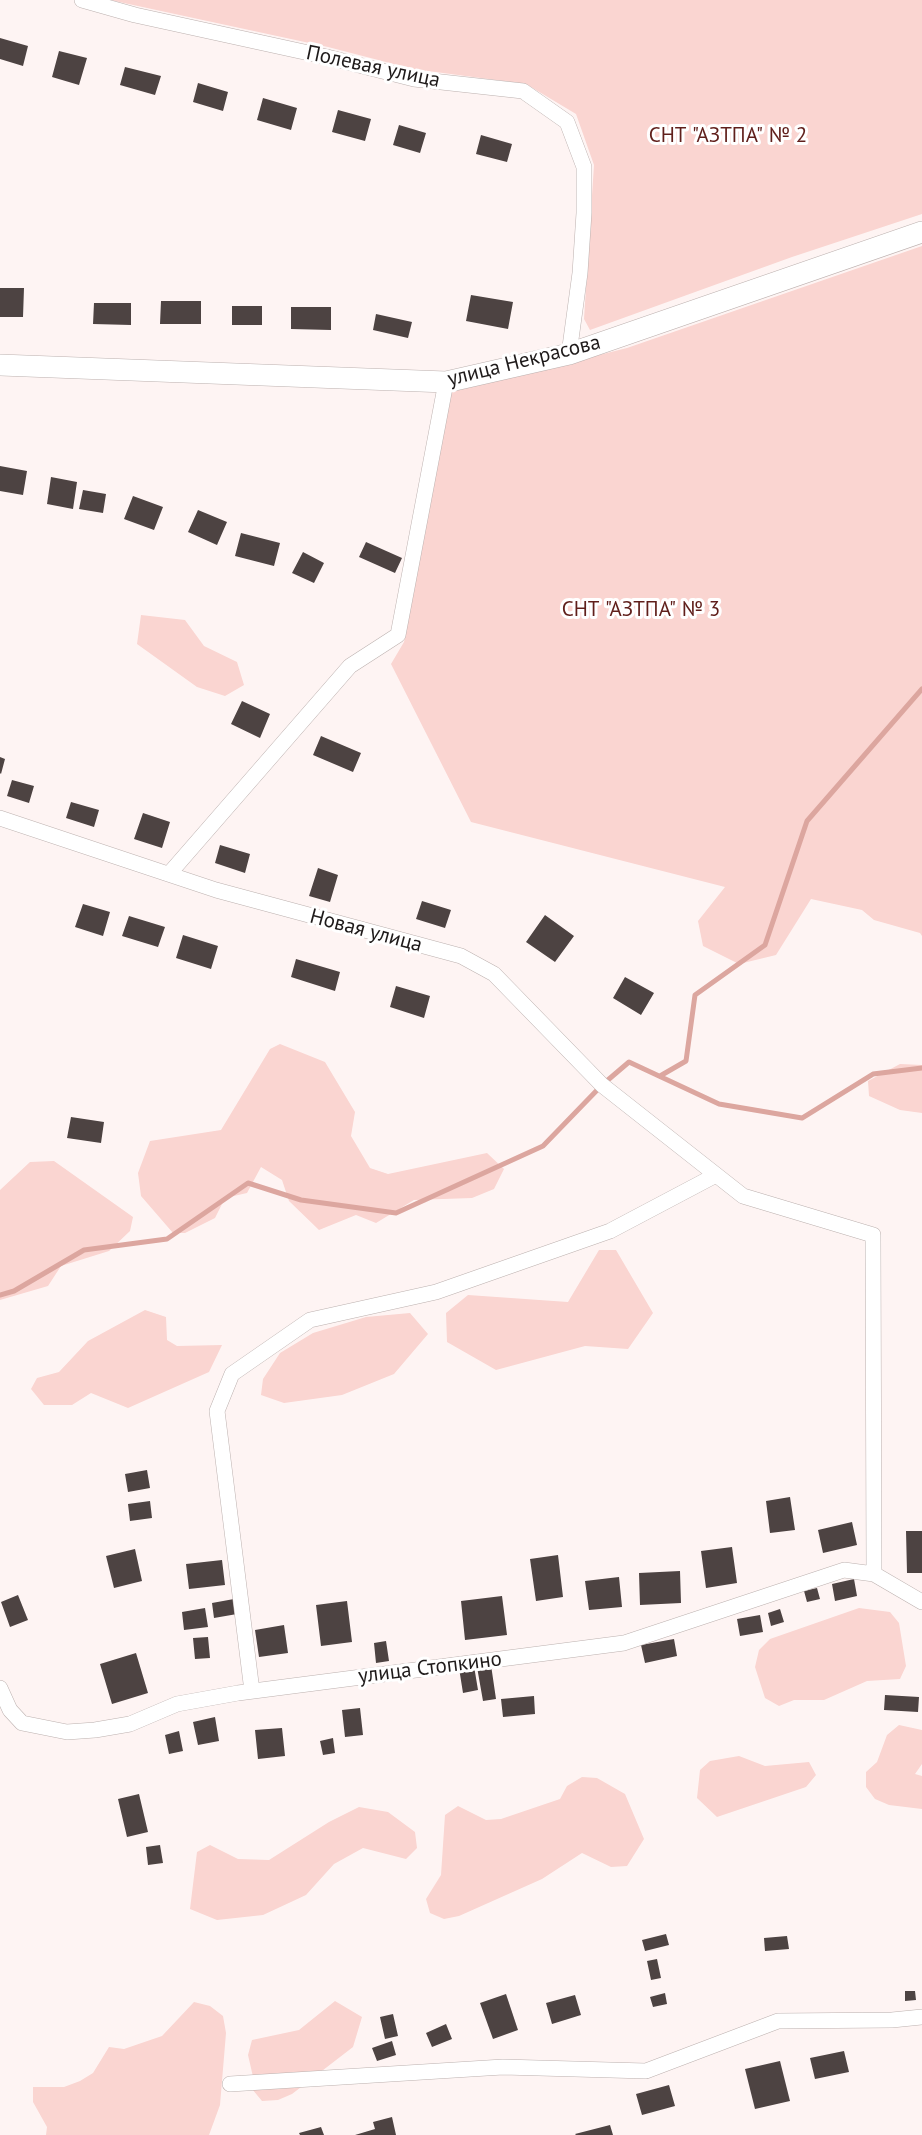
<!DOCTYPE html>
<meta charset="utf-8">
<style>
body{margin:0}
canvas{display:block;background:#fef4f3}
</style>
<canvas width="922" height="2135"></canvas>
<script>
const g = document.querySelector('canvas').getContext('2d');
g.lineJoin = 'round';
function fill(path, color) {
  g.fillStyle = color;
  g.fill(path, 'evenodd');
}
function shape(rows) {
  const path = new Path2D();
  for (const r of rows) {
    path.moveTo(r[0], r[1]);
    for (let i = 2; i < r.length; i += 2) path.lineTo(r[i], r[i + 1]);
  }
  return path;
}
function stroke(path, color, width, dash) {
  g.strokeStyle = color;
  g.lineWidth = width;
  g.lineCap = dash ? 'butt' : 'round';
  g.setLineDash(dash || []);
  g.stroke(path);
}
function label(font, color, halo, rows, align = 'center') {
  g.font = font + ' "PT Sans",sans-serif';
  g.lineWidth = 6;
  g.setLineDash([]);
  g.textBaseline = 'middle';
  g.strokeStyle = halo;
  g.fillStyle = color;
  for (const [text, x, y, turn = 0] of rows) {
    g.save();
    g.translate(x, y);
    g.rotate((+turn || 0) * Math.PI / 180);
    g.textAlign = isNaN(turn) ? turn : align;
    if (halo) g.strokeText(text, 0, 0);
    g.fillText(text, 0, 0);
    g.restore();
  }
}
fill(shape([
 [110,0,922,0,922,214,792,257,590,330,584,319,594,165,576,114,526,84,413,69,328,47],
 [922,246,922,936,920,933,874,920,862,910,811,899,776,955,739,964,703,946,698,921,725,887,471,822,391,664,404,642,451,392,627,348],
 [141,615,185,620,204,646,237,662,244,685,225,696,197,687,137,644],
 [280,1044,325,1062,355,1112,351,1136,370,1168,388,1174,487,1153,504,1169,494,1189,472,1198,414,1200,376,1223,356,1215,319,1230,289,1201,282,1180,261,1167,247,1193,225,1198,215,1218,185,1233,173,1233,141,1196,138,1173,150,1141,221,1130,270,1049],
 [900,1064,922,1065,922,1113,900,1110,869,1096,868,1081],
 [54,1161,133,1217,130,1231,109,1251,61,1266,48,1286,0,1300,0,1190,30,1162],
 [599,1250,616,1250,653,1313,628,1349,585,1346,496,1370,447,1342,446,1313,468,1295,568,1302],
 [145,1310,166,1317,167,1340,177,1346,222,1345,209,1372,128,1408,91,1393,72,1405,44,1405,31,1389,37,1378,59,1372,88,1341],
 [410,1313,428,1334,394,1374,342,1395,284,1403,261,1395,263,1379,280,1353,313,1333,366,1317],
 [859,1608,890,1612,899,1623,906,1666,900,1679,867,1681,824,1700,794,1700,779,1706,765,1698,755,1667,759,1650,770,1639],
 [899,1725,922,1730,922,1764,915,1774,922,1776,922,1809,889,1805,875,1799,866,1787,866,1772,877,1762,887,1735],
 [739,1756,765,1766,809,1762,816,1775,806,1787,717,1817,697,1798,700,1770,710,1761],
 [582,1777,597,1778,625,1794,644,1839,627,1866,611,1867,582,1853,542,1879,459,1916,444,1919,430,1913,426,1899,441,1875,445,1815,458,1806,486,1820,501,1819,560,1799,567,1786],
 [359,1807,388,1812,415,1832,417,1848,406,1859,363,1848,334,1864,306,1895,263,1915,217,1920,190,1909,197,1852,210,1845,238,1859,269,1860,329,1822],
 [335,2001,362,2017,353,2047,292,2094,278,2100,262,2101,252,2089,254,2081,248,2055,252,2040,299,2030],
 [194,2002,210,2006,223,2016,226,2033,220,2105,209,2135,46,2135,47,2127,33,2102,33,2087,64,2087,80,2081,93,2073,109,2047,124,2049,162,2036]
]), '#fad5d1');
stroke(shape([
 [660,1076,686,1061,695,995,765,945,807,821,922,689],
 [0,1295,14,1291,84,1250,167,1239,248,1183,301,1200,396,1213,543,1146,602,1085,629,1062,719,1104,802,1118,873,1074,922,1068]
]), '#dca69f', 5);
fill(shape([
 [0,38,28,46,23,66,0,59],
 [59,51,87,58,79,85,52,77],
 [125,67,161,76,155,95,120,85],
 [198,83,228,92,223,111,193,102],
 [263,98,297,108,291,130,257,120],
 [338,110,371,119,365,141,332,132],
 [399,125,426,133,420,153,393,145],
 [481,135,512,144,507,162,476,154],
 [0,288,24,288,23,317,0,317],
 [471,295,513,302,508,329,466,321],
 [161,301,201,301,201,324,160,324],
 [94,303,131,303,131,325,93,324],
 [232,306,262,306,262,325,232,325],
 [291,307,331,307,331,330,291,329],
 [376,314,412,322,408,338,373,330],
 [0,466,27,471,23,495,0,491],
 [51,477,77,482,73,509,47,504],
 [83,490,106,494,103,513,79,509],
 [133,496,163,507,154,530,124,519],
 [198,510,227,522,217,545,188,532],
 [241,533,280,543,274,566,235,556],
 [366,542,402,558,395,573,359,557],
 [303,552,324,563,314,583,292,573],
 [242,701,270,714,260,738,231,724],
 [321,736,361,753,353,772,313,755],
 [0,757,5,759,1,774,0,773],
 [12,780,34,786,29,803,7,796],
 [71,802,99,810,94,827,66,818],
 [143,813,170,822,162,848,134,839],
 [220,845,250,854,245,873,215,863],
 [318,868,338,875,330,902,309,896],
 [422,901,451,910,445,928,416,919],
 [83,904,110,912,103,936,75,927],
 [545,915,574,936,555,962,526,942],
 [129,916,165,927,158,947,122,936],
 [183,935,218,946,211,969,176,958],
 [296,959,340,972,335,991,291,977],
 [625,977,654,993,641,1015,613,998],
 [396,986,430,996,424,1018,390,1007],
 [71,1117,104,1122,101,1143,67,1138],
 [147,1470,150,1488,128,1492,125,1474],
 [790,1497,795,1530,770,1533,766,1501],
 [150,1501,152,1518,130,1521,128,1504],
 [852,1522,857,1545,823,1553,818,1530],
 [906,1531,922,1531,922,1573,907,1573],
 [732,1547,737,1583,706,1588,701,1551],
 [135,1549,142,1581,114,1588,106,1556],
 [558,1555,563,1597,536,1601,530,1559],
 [222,1560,225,1585,189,1589,186,1564],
 [680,1571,681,1603,640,1605,639,1573],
 [619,1577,622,1607,589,1610,585,1581],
 [854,1579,857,1596,835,1601,832,1584],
 [817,1588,820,1599,807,1602,804,1591],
 [18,1595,28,1620,10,1627,1,1602],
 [502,1596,507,1635,465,1640,461,1601],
 [234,1599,237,1614,214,1618,212,1603],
 [347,1601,352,1642,321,1646,316,1605],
 [205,1608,208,1627,184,1630,182,1612],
 [780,1609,784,1622,771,1626,768,1613],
 [760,1615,763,1632,740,1636,737,1619],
 [284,1625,288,1653,259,1657,255,1630],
 [208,1637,210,1658,195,1659,193,1638],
 [674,1639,677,1656,645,1663,641,1645],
 [386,1641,389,1661,376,1663,374,1643],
 [136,1653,148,1693,112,1704,100,1664],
 [491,1665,496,1699,483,1701,477,1667],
 [474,1666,478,1690,463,1693,459,1668],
 [885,1695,919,1697,918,1712,884,1710],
 [534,1696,535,1714,503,1717,501,1699],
 [360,1708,363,1735,345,1737,342,1710],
 [215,1717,219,1741,198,1745,193,1722],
 [282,1728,285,1756,258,1759,255,1730],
 [179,1731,183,1751,169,1754,165,1735],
 [333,1738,335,1753,323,1755,320,1741],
 [139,1794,148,1832,127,1837,118,1799],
 [160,1845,163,1863,148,1865,146,1847],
 [666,1934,669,1945,645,1951,642,1940],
 [787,1936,789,1949,765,1951,764,1938],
 [657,1959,661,1978,651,1980,647,1961],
 [905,1991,915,1991,916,2000,905,2001],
 [665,1993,667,2004,653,2007,650,1997],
 [506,1994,518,2030,493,2039,480,2003],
 [575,1995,581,2015,552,2024,546,2003],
 [393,2014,398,2036,385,2039,380,2017],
 [446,2024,452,2039,432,2047,426,2033],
 [392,2041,396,2055,377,2061,372,2048],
 [844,2051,849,2072,815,2079,810,2058],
 [780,2061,790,2101,755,2109,745,2069],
 [669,2085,675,2106,642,2115,636,2094],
 [392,2117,396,2135,355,2135,375,2129,373,2122],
 [610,2125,613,2135,576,2135,575,2134],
 [321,2127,324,2135,300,2135,299,2133]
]), '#4d4342');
const street = shape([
 [82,0,135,15,327,57,414,79,523,91,567,122,584,167,584,213,580,273,569,354],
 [0,818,216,890,461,956,494,974,602,1085,743,1196,873,1235,874,1574,922,1602],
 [169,874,350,666,398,635,446,382],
 [0,1688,10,1710,22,1723,67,1732,95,1730,130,1724,177,1704,238,1693,624,1643,844,1570,874,1574],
 [252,1691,217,1411,232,1374,310,1320,436,1292,610,1231,716,1175],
 [230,2084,503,2067,646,2071,778,2021,892,2020,922,2017]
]);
const secondary = shape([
 [0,365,446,382,569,354,922,232]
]);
stroke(street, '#bcb1af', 16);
stroke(secondary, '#bcb1af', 22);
stroke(street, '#fff', 15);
stroke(secondary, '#fff', 21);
label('21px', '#1e1a1a', '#fff', [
 ["Полевая улица",373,67,12],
 ["улица Некрасова",524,361,-14],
 ["Новая улица",366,931,15],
 ["улица Стопкино",430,1668,-7]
]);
label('21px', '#601f1b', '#fff', [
 ["СНТ \"АЗТПА\" № 2",728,136],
 ["СНТ \"АЗТПА\" № 3",641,610]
]);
</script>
